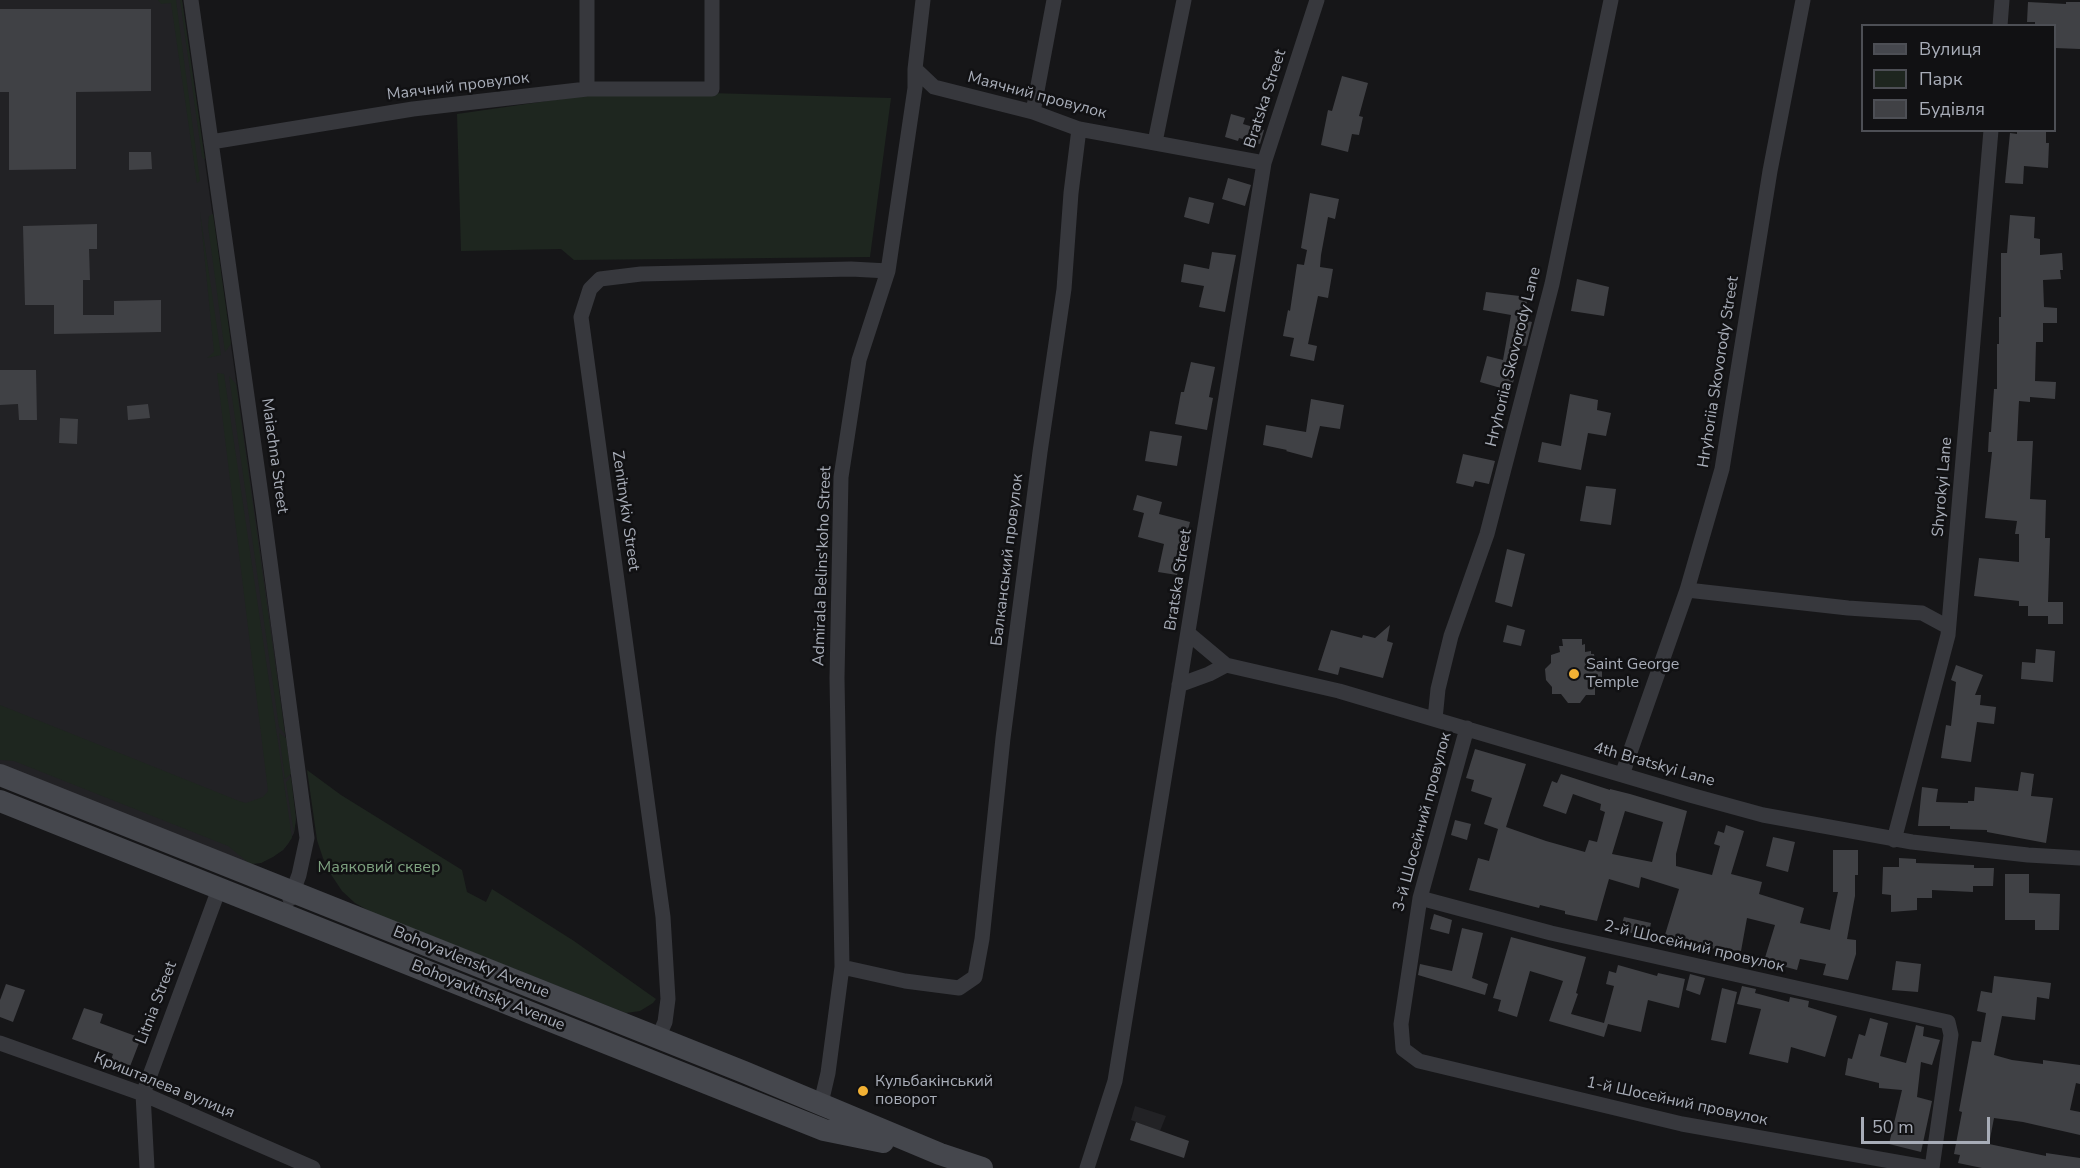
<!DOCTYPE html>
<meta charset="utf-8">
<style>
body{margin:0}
#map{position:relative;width:2080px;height:1168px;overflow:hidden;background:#161618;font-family:"Nunito Sans",sans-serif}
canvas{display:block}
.legend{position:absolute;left:1861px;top:24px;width:195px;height:108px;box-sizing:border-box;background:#111113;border:2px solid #4d4f55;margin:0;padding:8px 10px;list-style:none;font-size:18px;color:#a8adb8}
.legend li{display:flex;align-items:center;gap:12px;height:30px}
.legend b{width:30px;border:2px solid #4d4f55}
.scale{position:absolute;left:1861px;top:1117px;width:129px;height:27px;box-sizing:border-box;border:3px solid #a8adb8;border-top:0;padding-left:8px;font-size:18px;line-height:21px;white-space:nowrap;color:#a8adb8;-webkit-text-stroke:4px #111113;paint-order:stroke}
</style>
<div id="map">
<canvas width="2080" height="1168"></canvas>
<ul class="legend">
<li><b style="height:8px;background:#45474d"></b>Вулиця</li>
<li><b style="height:16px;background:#1e261f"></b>Парк</li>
<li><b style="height:16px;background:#404145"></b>Будівля</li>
</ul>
<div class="scale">50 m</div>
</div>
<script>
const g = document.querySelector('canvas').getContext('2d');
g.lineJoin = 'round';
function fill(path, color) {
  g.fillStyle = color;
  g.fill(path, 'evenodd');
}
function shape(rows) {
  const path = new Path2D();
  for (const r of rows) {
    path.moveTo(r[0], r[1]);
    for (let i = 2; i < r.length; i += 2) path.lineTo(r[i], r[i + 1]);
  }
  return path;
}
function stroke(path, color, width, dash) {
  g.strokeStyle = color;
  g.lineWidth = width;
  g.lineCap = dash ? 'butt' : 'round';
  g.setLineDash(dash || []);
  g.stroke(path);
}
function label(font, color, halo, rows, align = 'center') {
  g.font = font + ' "Nunito Sans",sans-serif';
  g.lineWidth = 5;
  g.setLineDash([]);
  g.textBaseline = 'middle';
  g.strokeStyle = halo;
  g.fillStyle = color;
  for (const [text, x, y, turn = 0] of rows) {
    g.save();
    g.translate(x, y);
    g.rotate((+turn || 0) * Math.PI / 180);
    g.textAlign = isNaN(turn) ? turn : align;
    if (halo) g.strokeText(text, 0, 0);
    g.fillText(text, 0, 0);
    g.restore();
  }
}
fill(shape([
 [0,0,182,0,271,627,296,819,294,833,288,844,283,850,261,863,250,864,0,764],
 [1135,1106,1166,1116,1160,1131,1131,1120]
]), '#222225');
fill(shape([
 [158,0,176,0,200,181,197,183,171,3,161,4],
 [180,0,182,0,205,160,202,157],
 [709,93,891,98,870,257,574,260,561,249,461,251,457,114,589,95],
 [200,212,221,355,207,358,214,352],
 [213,214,231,344,225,352,208,226,209,216],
 [217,373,224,374,292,838,283,850,273,857,261,863,250,864,228,846,14,761,0,760,0,705,239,801,246,803,263,797,268,791],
 [229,376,236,384,285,734,279,727],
 [279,733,286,738,291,774,285,779],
 [307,770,341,795,462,870,467,892,486,902,492,889,574,941,656,999,653,1003,640,1011,626,1013,371,912,355,903,342,891,330,873,323,858,317,840],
 [291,777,296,819,294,833,286,782]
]), '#1e261f');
fill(shape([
 [2028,2,2066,4,2066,2,2080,2,2080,49,2055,48,2055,26,2035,26,2035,22,2027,22],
 [0,9,151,9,151,91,76,92,76,169,9,170,9,92,0,92],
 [1342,76,1368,83,1359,116,1363,117,1359,135,1352,134,1348,152,1321,145,1328,110,1332,111],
 [1231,114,1245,118,1243,124,1264,130,1260,144,1239,138,1238,141,1225,137],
 [2017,130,2046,130,2046,143,2049,143,2048,168,2024,166,2023,184,2005,183,2010,133,2017,134],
 [129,152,151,152,152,169,129,170],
 [1228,178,1251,185,1245,206,1222,199],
 [1310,193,1339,199,1335,219,1328,217,1321,255,1320,267,1333,269,1328,298,1318,296,1308,344,1317,346,1314,361,1290,356,1294,338,1283,336,1288,310,1290,311,1297,264,1304,265,1307,250,1301,248],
 [1189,197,1214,203,1209,224,1184,217],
 [2010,215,2035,217,2034,238,2040,239,2040,255,2062,253,2063,270,2060,270,2061,279,2043,280,2044,307,2057,308,2057,323,2043,323,2043,342,2036,342,2035,381,2056,382,2055,399,2030,397,2030,402,2019,401,2017,441,2033,441,2030,499,2046,500,2045,538,2050,538,2048,602,2063,602,2063,624,2048,624,2048,616,2028,616,2028,606,2019,606,2019,601,1974,596,1979,558,2019,562,2019,534,2015,534,2017,521,1985,518,1992,452,1988,452,1989,432,1991,432,1994,389,1997,389,1997,344,1999,344,1999,317,2001,317,2001,253,2007,253],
 [97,224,97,249,89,249,90,280,83,280,83,315,114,315,114,301,161,300,161,332,54,334,54,305,25,305,23,226],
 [1212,252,1236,255,1225,312,1199,307,1204,286,1181,282,1184,264,1209,269],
 [1577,279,1609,287,1604,316,1571,311],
 [1486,292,1528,297,1523,320,1532,322,1526,346,1518,345,1507,369,1516,371,1511,391,1480,382,1487,356,1503,360,1511,315,1483,310],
 [1191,362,1215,367,1209,397,1213,398,1207,430,1175,424,1181,392,1184,392],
 [0,370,36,370,37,420,19,420,18,404,0,405],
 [1570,394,1598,400,1597,410,1611,413,1606,436,1588,433,1581,470,1538,462,1542,442,1561,446],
 [1311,399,1344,405,1340,429,1320,426,1312,458,1286,451,1287,450,1263,445,1266,425,1306,432],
 [148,404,150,418,128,420,127,406],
 [60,418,78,419,77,444,59,443],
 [1150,431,1182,436,1177,466,1145,461],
 [1463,454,1495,461,1489,484,1475,481,1473,487,1456,483],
 [1586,486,1616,489,1611,525,1580,521],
 [1137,495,1162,502,1159,514,1190,522,1177,575,1158,572,1164,544,1138,537,1144,513,1133,510],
 [1507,549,1525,554,1512,607,1495,602],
 [1390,625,1387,641,1393,643,1383,678,1340,667,1338,675,1318,670,1331,630,1362,638,1363,635,1375,638],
 [1507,625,1525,630,1521,646,1503,642],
 [1562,639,1582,639,1582,645,1585,644,1585,652,1591,651,1591,654,1594,654,1595,661,1602,668,1602,679,1595,685,1595,695,1586,695,1580,703,1568,703,1561,694,1552,694,1552,687,1546,680,1545,669,1551,663,1551,655,1560,652,1559,646,1563,646],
 [2036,649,2055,651,2053,682,2021,679,2022,662,2035,663],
 [1956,665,1983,675,1975,695,1981,695,1980,705,1996,707,1994,724,1977,722,1971,762,1941,758,1946,725,1951,726,1956,682,1951,680],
 [1475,749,1526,764,1506,827,1546,841,1585,852,1589,840,1597,842,1605,812,1600,810,1601,804,1573,794,1566,814,1543,806,1552,781,1557,783,1561,774,1610,790,1610,789,1630,794,1687,811,1676,854,1676,866,1712,875,1720,846,1714,844,1718,831,1724,833,1726,825,1744,831,1731,874,1762,882,1759,894,1804,908,1800,923,1830,930,1838,892,1833,892,1833,850,1858,850,1858,875,1855,875,1855,896,1847,939,1856,940,1856,954,1848,980,1823,975,1826,964,1800,959,1797,970,1764,961,1775,925,1747,918,1741,951,1707,948,1706,951,1664,938,1679,889,1641,877,1639,888,1609,879,1597,921,1565,914,1565,911,1540,905,1539,908,1469,890,1478,858,1489,861,1498,829,1484,824,1492,798,1471,791,1474,780,1466,778],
 [1625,811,1663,822,1652,862,1612,854],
 [2021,772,2034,774,2031,796,2053,798,2046,843,1987,832,1987,830,1950,829,1950,826,1918,826,1922,787,1938,789,1936,802,1968,803,1968,801,1974,801,1975,787,2018,791],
 [1455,820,1471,824,1467,840,1451,835],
 [1773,837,1795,842,1788,872,1766,866],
 [1899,858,1916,859,1916,863,1974,865,1974,868,1994,868,1993,886,1973,886,1973,892,1932,890,1932,898,1917,898,1917,910,1891,912,1891,895,1882,894,1883,867,1899,867],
 [2005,874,2029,874,2029,893,2060,894,2059,930,2035,930,2035,920,2005,920],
 [1434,914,1452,920,1449,934,1430,929],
 [1624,917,1651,923,1648,937,1620,930],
 [1462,928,1483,933,1472,978,1488,984,1485,995,1418,975,1420,964,1452,971],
 [1511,937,1586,957,1576,993,1578,994,1571,1014,1604,1023,1614,986,1606,984,1609,971,1616,973,1618,965,1657,976,1658,973,1685,979,1679,1008,1648,1000,1641,1032,1608,1024,1604,1037,1549,1021,1563,981,1530,971,1517,1017,1498,1011,1501,1000,1493,998],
 [1896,961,1921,964,1918,992,1892,990],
 [1690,974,1705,978,1700,995,1686,990],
 [1994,976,2051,983,2049,999,2037,997,2035,1020,2002,1016,1994,1055,2012,1060,2043,1064,2043,1060,2080,1065,2080,1084,2076,1083,2070,1110,2080,1112,2080,1135,2023,1122,1994,1118,1989,1144,2046,1156,2046,1153,2080,1158,2080,1168,1982,1168,1958,1163,1960,1155,1954,1154,1962,1112,1959,1111,1972,1041,1981,1042,1986,1013,1977,1011,1981,991,1992,993],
 [6,984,25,990,13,1022,0,1017,0,1000],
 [1742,986,1756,989,1755,993,1789,1002,1790,997,1809,1001,1808,1007,1837,1016,1825,1057,1791,1047,1788,1063,1749,1054,1761,1009,1737,1004],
 [1722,988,1737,992,1726,1043,1711,1040],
 [84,1008,103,1014,100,1023,141,1038,129,1069,110,1063,113,1054,72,1039],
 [1870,1018,1888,1023,1880,1056,1906,1063,1916,1025,1924,1027,1923,1036,1940,1040,1932,1065,1921,1062,1917,1097,1932,1101,1921,1152,1889,1144,1902,1090,1879,1088,1879,1083,1845,1075,1848,1058,1852,1059,1859,1034,1865,1036],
 [1136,1122,1189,1141,1184,1158,1130,1140]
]), '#404145');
stroke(shape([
 [191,0,263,509,307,838,299,875,290,899],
 [2000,26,2002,0],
 [915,69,934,87,1033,112,1079,129,1264,163],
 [587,89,587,0],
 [1033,112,1054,0],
 [211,142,413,109,587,89,712,89,712,0],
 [1155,142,1184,0],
 [1687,590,1848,608,1922,613,1948,627],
 [1189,634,1226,665,1339,691,1690,795,1763,815,1912,842,2028,855,2080,858],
 [1179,685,1209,674,1226,665],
 [1435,719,1438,689,1451,636,1487,534,1552,284,1611,0],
 [1467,728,1420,898,1401,1024,1403,1049,1419,1061,1682,1124,1930,1168],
 [1622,775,1687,590,1722,469,1770,171,1803,0],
 [1894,840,1948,635,1991,130],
 [1420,898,1551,933,1948,1022,1951,1035,1932,1168],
 [842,967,905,981,959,988,975,977,982,939,1003,738,1040,452,1064,289,1071,193,1079,129],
 [658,1038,665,1022,668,999,663,917,581,317,590,289,600,279,641,274,851,269,888,271],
 [0,1043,143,1094,313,1168],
 [821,1103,828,1073,842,967,837,678,841,477,859,360,888,271,915,88,915,69,923,0],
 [147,1168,143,1094,219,889],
 [1087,1168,1115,1081,1264,163,1317,0]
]), '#37383d', 15);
stroke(shape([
 [0,775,744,1072,940,1154,982,1168],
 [0,801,824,1130,883,1142]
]), '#45474d', 22);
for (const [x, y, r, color] of [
 [1574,674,6,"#f2b134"],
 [863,1091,6,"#f2b134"]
]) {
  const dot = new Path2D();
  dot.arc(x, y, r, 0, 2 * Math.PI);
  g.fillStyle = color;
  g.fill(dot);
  stroke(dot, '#111113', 2);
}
label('16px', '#a8adb8', '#111113', [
 ["Маячний провулок",458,87,-7],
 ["Маячний провулок",1037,96,15],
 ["Bratska Street",1266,99,-72],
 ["Hryhoriia Skovorody Lane",1514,357,-76],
 ["Hryhoriia Skovorody Street",1719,372,-81],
 ["Maiachna Street",274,456,82],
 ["Shyrokyi Lane",1943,487,-85],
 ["Zenitnykiv Street",625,511,82],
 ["Балканський провулок",1008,560,-83],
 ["Admirala Belins'koho Street",823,566,-88],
 ["Bratska Street",1179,580,-81],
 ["4th Bratskyi Lane",1654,765,16],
 ["3-й Шосейний провулок",1423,822,-75],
 ["2-й Шосейний провулок",1694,947,13],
 ["Bohoyavlensky Avenue",471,963,22],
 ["Bohoyavltnsky Avenue",488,996,22],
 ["Litnia Street",157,1003,-69],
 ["Кришталева вулиця",164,1086,22],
 ["1-й Шосейний провулок",1677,1102,12]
]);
label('16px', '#a8adb8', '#111113', [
 ["Saint George",1586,665],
 ["Temple",1586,683],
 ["Кульбакінський",875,1082],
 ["поворот",875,1100]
], 'left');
label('16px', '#7fa381', '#111113', [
 ["Маяковий сквер",379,868]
]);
</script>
